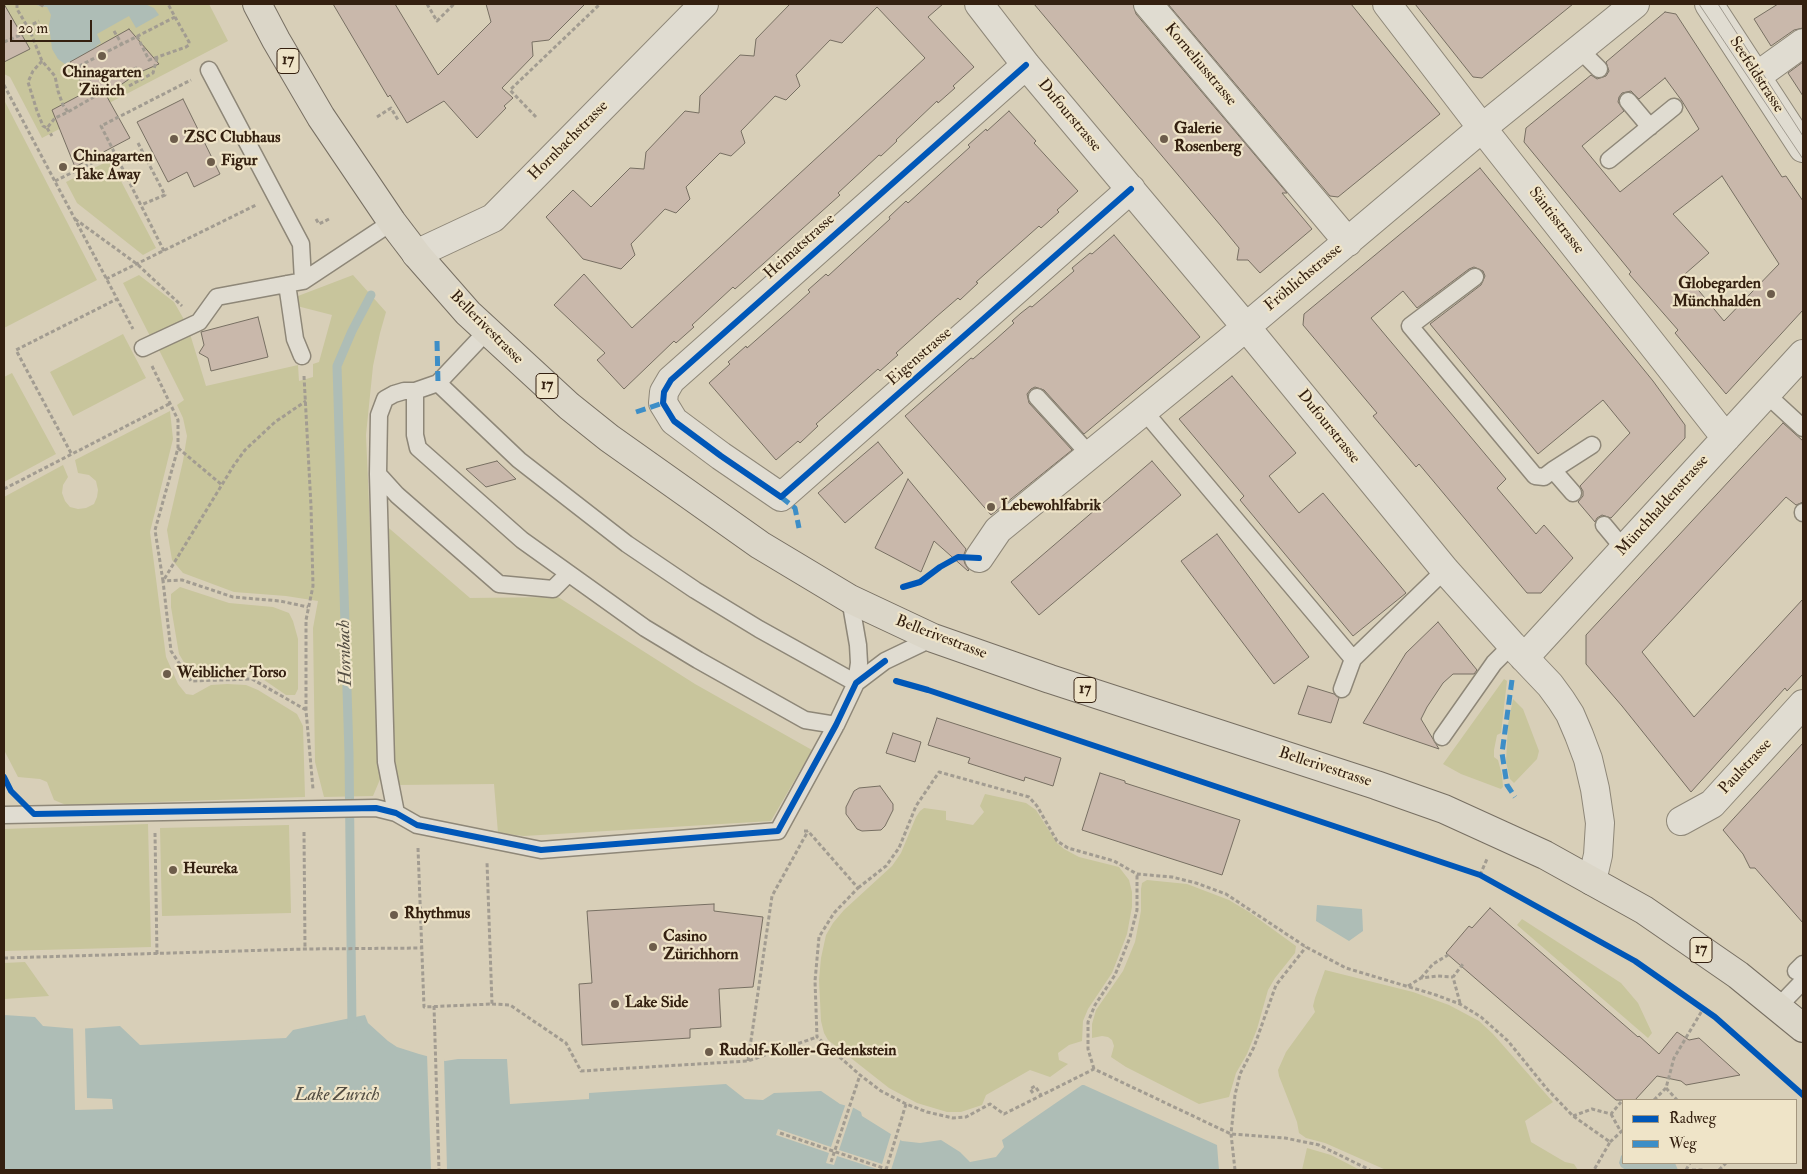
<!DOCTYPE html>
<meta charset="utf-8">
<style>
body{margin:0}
#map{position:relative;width:1807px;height:1174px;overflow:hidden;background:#d8cfb8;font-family:"IM FELL Double Pica",serif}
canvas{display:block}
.frame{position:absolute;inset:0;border:5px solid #342010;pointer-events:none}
.legend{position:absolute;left:1622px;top:1099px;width:175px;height:65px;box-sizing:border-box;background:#efe4c8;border:1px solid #a4967e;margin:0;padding:6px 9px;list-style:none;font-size:15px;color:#342010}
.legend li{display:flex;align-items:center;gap:10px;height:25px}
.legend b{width:25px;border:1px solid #a4967e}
.scale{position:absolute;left:10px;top:20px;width:82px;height:22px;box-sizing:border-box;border:2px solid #342010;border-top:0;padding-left:6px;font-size:15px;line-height:18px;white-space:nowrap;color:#342010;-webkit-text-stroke:4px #efe4c8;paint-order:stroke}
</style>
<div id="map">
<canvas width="1807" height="1174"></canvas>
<div class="frame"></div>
<ul class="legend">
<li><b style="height:6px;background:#0057b8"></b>Radweg</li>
<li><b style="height:6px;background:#3d8ec7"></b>Weg</li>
</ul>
<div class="scale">20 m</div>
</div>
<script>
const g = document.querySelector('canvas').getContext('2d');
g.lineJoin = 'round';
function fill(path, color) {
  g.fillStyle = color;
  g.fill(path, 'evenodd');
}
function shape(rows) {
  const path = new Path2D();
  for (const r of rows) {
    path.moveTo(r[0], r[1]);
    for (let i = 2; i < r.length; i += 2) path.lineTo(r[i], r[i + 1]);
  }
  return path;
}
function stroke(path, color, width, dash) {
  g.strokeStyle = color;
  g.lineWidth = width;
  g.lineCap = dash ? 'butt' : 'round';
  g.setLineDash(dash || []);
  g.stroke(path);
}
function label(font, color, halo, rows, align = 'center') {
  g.font = font + ' "IM FELL Double Pica",serif';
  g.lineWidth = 4.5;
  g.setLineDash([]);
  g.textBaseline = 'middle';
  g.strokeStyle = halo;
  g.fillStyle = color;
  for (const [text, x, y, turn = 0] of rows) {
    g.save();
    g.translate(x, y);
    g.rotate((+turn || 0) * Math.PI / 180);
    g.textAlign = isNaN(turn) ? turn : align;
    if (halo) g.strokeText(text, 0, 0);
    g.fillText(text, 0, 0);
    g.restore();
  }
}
fill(shape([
 [4,4,209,4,228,41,42,138,10,77,4,74],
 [4,100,97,280,4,328],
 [110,160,156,248,143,255,77,203,66,182],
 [139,275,174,302,186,323,152,340,123,283],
 [353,275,386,312,380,333,373,366,366,435,381,777,373,796,324,797,315,762,313,628,318,601,286,596,234,592,183,573,172,560,167,530,183,461,187,436,183,418,177,405,184,400,158,348,190,334,206,386,298,365,299,381,313,377,313,364,319,362,332,315,297,306,298,296],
 [123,334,146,378,73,416,50,372],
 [12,373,56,454,4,482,4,377],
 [170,411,173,439,150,532,166,657,178,684,186,694,193,695,211,685,227,684,246,685,258,690,297,714,303,726,305,797,66,805,54,800,47,782,40,779,18,777,4,750,4,497,63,465,68,477,63,485,62,493,65,501,70,507,78,509,86,508,94,504,97,497,98,490,96,481,89,475,78,473,75,460],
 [383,523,470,598,558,597,695,684,812,750,771,821,524,836,498,833,494,784,396,785],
 [180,587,229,603,273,607,289,613,293,621,298,639,298,689,295,695,286,695,254,673,249,672,201,676,191,674,179,654,171,607,171,594],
 [1504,679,1507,681,1501,733,1497,735,1494,750,1494,757,1498,760,1502,775,1503,787,1501,789,1461,774,1443,764],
 [1513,699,1523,709,1539,751,1537,759,1514,783,1510,779,1506,762,1508,724],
 [985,794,1026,803,1036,810,1057,843,1064,849,1079,857,1119,867,1129,880,1132,892,1132,907,1127,934,1112,973,1088,1009,1083,1021,1082,1041,1069,1045,1058,1053,1059,1060,1068,1064,1050,1077,1030,1070,986,1095,982,1105,961,1112,947,1112,917,1103,889,1088,828,1040,824,1033,821,1021,819,980,821,958,826,935,833,923,844,910,892,866,901,853,916,817,920,811,924,808,946,811,946,820,973,825,984,812,980,806],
 [148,824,151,947,4,951,4,829],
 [289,825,291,913,162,916,160,828],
 [1147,880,1187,884,1229,900,1249,912,1296,946,1295,953,1275,978,1268,990,1257,1029,1247,1054,1236,1073,1229,1097,1199,1104,1126,1067,1111,1057,1114,1046,1112,1040,1108,1037,1102,1036,1092,1038,1092,1024,1096,1010,1123,971,1135,942,1141,911,1141,889,1142,883],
 [1522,919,1621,983,1638,1003,1652,1033,1648,1038,1517,925],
 [25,962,49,996,4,999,4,963],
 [1325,970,1413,992,1449,1005,1479,1021,1493,1034,1553,1102,1525,1121,1531,1142,1565,1162,1574,1164,1578,1170,1386,1170,1325,1143,1306,1138,1299,1133,1297,1122,1279,1076,1278,1070,1286,1052,1315,1012,1313,1006,1315,998],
 [1307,1148,1331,1155,1360,1170,1302,1170]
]), '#c8c59c');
fill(shape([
 [34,4,145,4,154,8,159,15,136,28,129,16,97,34,101,43,96,46,97,48,68,63,69,67,58,59,52,49,49,25,51,15,47,7,42,7],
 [1317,905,1362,909,1363,931,1349,941,1316,921],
 [4,1015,35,1017,43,1026,78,1029,120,1026,140,1045,286,1038,293,1030,365,1015,368,1023,388,1041,397,1047,419,1054,445,1061,458,1059,507,1059,510,1104,589,1099,589,1093,726,1084,745,1099,763,1100,774,1093,821,1091,840,1104,854,1108,861,1112,862,1116,902,1141,920,1143,941,1140,960,1152,970,1162,996,1157,1004,1147,1002,1140,1082,1085,1084,1085,1217,1145,1219,1170,4,1170],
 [1623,1154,1623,1163,1675,1163,1678,1170,1626,1170,1621,1167,1619,1163,1621,1156]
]), '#aebdb6');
fill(shape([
 [73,1026,85,1026,87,1098,112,1099,113,1109,75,1110],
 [427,1054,444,1058,447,1170,431,1170],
 [846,1103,854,1105,839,1150,882,1164,891,1134,900,1137,901,1138,891,1170,880,1170,837,1156,834,1165,826,1163,829,1153,776,1135,778,1129,831,1147]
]), '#d8cfb8');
stroke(shape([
 [352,1028,349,754,337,366,352,331,371,295]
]), '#aebdb6', 9);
const building = shape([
 [4,4,30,49,4,62,4,4],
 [333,4,395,4,438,75,491,22,486,4,585,4,549,40,532,42,533,56,502,88,513,98,504,106,506,108,477,138,444,101,407,123,390,95,388,97,333,4],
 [790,4,943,4,928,17,974,67,953,86,955,88,938,103,937,101,896,140,897,141,881,156,879,155,838,193,840,195,735,289,733,287,692,325,694,327,676,343,674,341,624,389,597,360,605,353,554,305,584,274,632,328,925,58,877,7,842,43,830,40,796,75,800,86,786,100,775,96,741,131,745,143,731,156,720,153,686,187,690,199,676,213,665,209,631,244,635,255,621,269,583,259,546,217,573,190,591,207,630,168,644,169,646,152,685,111,699,113,700,96,740,55,754,56,756,39,790,4],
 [1034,4,1133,4,1136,14,1287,193,1282,193,1312,229,1260,273,1248,260,1237,260,1239,248,1221,226,1034,4],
 [1168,4,1351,4,1440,114,1338,197,1330,196,1168,4],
 [1415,4,1573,4,1482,78,1473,77,1415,4],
 [1778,4,1803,4,1803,28,1794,30,1771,46,1754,19,1778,4],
 [1665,12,1676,14,1782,177,1786,176,1803,201,1803,310,1726,394,1675,333,1678,330,1629,274,1631,272,1524,142,1526,128,1591,75,1597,79,1606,76,1609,71,1606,62,1665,12],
 [1665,78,1682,101,1699,129,1620,192,1582,146,1624,111,1618,102,1619,97,1622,93,1631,91,1639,99,1665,78],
 [1722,176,1779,264,1724,321,1685,274,1709,253,1673,214,1722,176],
 [129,29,159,64,138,73,106,95,130,138,75,167,52,110,86,92,70,62,129,29],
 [1803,62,1803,96,1788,73,1803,62],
 [183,99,220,174,194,187,187,172,168,182,137,122,183,99],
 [1009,111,1036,141,1034,143,1078,191,1057,210,1059,212,1041,228,1039,226,976,282,978,283,960,300,958,298,936,317,896,353,898,355,880,371,878,369,816,424,818,426,800,443,798,441,776,460,709,383,730,364,728,362,746,346,747,348,789,311,810,292,808,290,826,274,828,276,890,219,889,217,906,201,908,203,970,147,968,145,986,129,987,131,1009,111],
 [1480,168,1653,381,1685,425,1685,438,1611,518,1602,515,1597,518,1595,522,1578,502,1583,496,1583,491,1580,486,1630,433,1603,400,1538,454,1430,324,1481,285,1485,276,1483,271,1474,267,1469,269,1417,308,1403,291,1371,318,1506,479,1497,488,1536,534,1544,525,1573,558,1541,593,1527,593,1419,464,1416,467,1373,416,1377,413,1303,325,1304,314,1480,168],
 [1114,235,1200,337,1084,434,1044,390,1035,387,1031,389,1027,394,1029,403,1072,450,991,515,905,416,971,358,973,359,995,340,1014,323,1012,321,1021,313,1030,306,1032,307,1074,271,1072,268,1090,253,1092,254,1114,235],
 [258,317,268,357,211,371,208,358,199,353,204,345,201,332,258,317],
 [1232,376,1296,453,1269,476,1299,513,1323,493,1406,593,1353,636,1240,500,1244,496,1179,419,1232,376],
 [1783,423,1803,441,1803,502,1796,505,1786,497,1642,652,1694,717,1803,599,1803,674,1787,691,1785,688,1691,792,1622,706,1586,664,1586,635,1783,423],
 [878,442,903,473,845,523,818,493,878,442],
 [497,461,516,479,486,487,466,469,497,461],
 [1152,461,1181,495,1039,615,1011,582,1152,461],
 [908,479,966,549,963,557,965,564,969,570,968,571,934,541,921,572,875,548,908,479],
 [1217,534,1309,657,1274,684,1181,561,1217,534],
 [1438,622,1477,670,1474,674,1453,674,1443,683,1427,707,1421,719,1439,749,1363,723,1406,653,1438,622],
 [1308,686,1334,694,1339,698,1331,723,1298,714,1308,686],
 [937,718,1061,758,1053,786,1025,777,1024,781,968,763,970,758,928,745,937,718],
 [893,733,921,742,915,762,886,753,893,733],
 [1803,743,1803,923,1755,868,1750,868,1743,854,1723,830,1803,743],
 [1100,773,1125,781,1125,783,1240,820,1222,875,1082,830,1100,773],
 [880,786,893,804,893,810,885,826,881,830,862,831,857,829,846,814,846,807,854,791,859,788,880,786],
 [714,904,714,911,763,917,753,987,719,989,721,1027,690,1029,690,1038,582,1045,579,984,592,983,587,911,714,904],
 [1490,908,1638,1037,1639,1036,1659,1054,1677,1032,1689,1040,1699,1038,1740,1075,1686,1085,1681,1081,1657,1076,1635,1100,1616,1100,1446,953,1469,926,1472,928,1490,908]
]);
fill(building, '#c9b8ab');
stroke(building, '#776f62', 1);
const lane = shape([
 [1579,49,1599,69],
 [209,70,301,244,303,281],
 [1628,101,1650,127],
 [1609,160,1674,107],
 [1475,277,1410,326,1535,476,1544,477,1553,470,1592,445],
 [287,284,295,339,302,356],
 [143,348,199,322,217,297,303,281,392,222],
 [438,383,519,460,627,544,695,590,759,629,856,683,859,663,858,645,850,599],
 [415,391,415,435,418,448,522,540,645,628,698,660,805,720,836,725],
 [1766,394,1803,428],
 [1037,397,1090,455],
 [1144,411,1353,659,1445,570],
 [1553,470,1573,493],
 [378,474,397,495,499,584,553,589,568,574],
 [1803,513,1803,512],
 [1604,525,1624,549],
 [1342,689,1353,659],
 [1442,737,1494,663,1512,645],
 [396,813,386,762,378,474,379,415,385,399,394,394,404,391,415,391,438,383,487,331],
 [4,815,376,808,396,813,417,825,541,850,778,831,836,725,856,683,885,661,933,638],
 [1796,971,1803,964],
 [1778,1007,1803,981]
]);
const street = shape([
 [979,4,1026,65,1246,327,1445,570,1512,645,1550,685,1561,700,1570,714,1579,735,1588,759,1595,789,1600,823,1598,855,1592,881],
 [1148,4,1348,242],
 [1387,4,1482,128,1726,438],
 [1709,4,1803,148],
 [1026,65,671,380,664,392,663,403,674,421,721,456,781,497,1131,189],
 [1757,76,1803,43],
 [416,254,493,218,704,4],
 [979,558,998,530,1227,343,1482,128,1635,4],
 [1524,658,1803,354],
 [1681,821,1712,804,1803,704]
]);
const primary = shape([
 [257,4,276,40,321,117,392,222,418,256,468,313,569,406,609,438,760,545,850,599,933,638,1050,679,1376,785,1444,809,1545,855,1644,910,1738,975,1803,1028]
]);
stroke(lane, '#8e8778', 19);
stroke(street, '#8e8778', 30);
stroke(primary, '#776f62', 30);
stroke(shape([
 [17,4,17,9,30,31,42,61,55,76,58,91,63,105,68,112],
 [40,4,44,7],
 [427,4,437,21,454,4],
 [27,27,39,21],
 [114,31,123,46],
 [137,36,149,60,186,47,189,45,189,42,175,17],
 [4,42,30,31],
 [42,61,33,71,28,82,37,111,43,126,47,128,55,118,68,112,97,95,81,65,175,17,168,4],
 [135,67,141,79],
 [4,85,133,329],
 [129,86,153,73,157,58],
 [377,117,391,108,398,120],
 [536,117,510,90,600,4],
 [47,128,52,136],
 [138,143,165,195,141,205],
 [55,181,114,152],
 [75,219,137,264,182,306],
 [316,219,319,224,331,218],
 [164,251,101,126,191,80],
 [106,279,256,205],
 [152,366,178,420,178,448,155,530,163,581,234,465,245,450,275,422,306,401],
 [304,376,311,506,313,586,306,620,306,710,313,789],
 [178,448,222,485],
 [71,453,16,350,117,299],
 [4,489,171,403],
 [306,710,252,679,191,681,171,651,163,581,182,580,233,597,280,601,308,607],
 [804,831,808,831,858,888,834,913,819,937,815,981,817,1037,860,1075,881,1091,906,1104,927,1112,953,1118,966,1117,990,1104,1004,1114,1094,1069,1231,1134,1285,1138,1319,1145,1370,1170],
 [304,832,305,949],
 [155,833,157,955],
 [418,848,424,1007,492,1004,487,862],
 [1480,875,1487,859],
 [858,888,886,866,899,848,916,806,939,772,1029,797,1037,806,1057,841,1068,848,1114,861,1137,874,1172,877,1196,883,1226,894,1306,947,1346,968,1436,995,1460,1004,1481,1017,1508,1041,1547,1089,1573,1116,1610,1142,1594,1170],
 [4,958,305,949,422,948],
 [1421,978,1433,964,1448,955],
 [1408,986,1421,978,1437,976,1453,977],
 [1460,1003,1453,977,1463,964],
 [492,1004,510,1005,566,1043,581,1071,748,1061,817,1037],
 [434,1006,439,1170],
 [748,1061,772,896,808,831],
 [1094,1069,1088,1049,1088,1022,1095,1005,1115,975,1130,937,1137,910,1137,874],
 [1666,1088,1677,1100],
 [1033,1093,1030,1089,1035,1086,1041,1095],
 [1654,1100,1666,1088,1674,1058,1703,1009],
 [1611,1114,1621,1132],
 [1573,1116,1592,1109,1611,1114,1621,1102],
 [780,1133,886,1169],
 [1610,1142,1623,1130],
 [831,1162,860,1075],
 [886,1170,906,1104],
 [1235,1170,1231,1134,1235,1095,1240,1074,1254,1047,1276,985,1306,947],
 [1686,1170,1690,1163],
 [1692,1170,1705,1170],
 [1719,1170,1726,1163]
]), '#a29c91', 3, [4, 2.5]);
stroke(lane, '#e0dcd1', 16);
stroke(street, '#e0dcd1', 28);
stroke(primary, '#dbd6c8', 28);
stroke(shape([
 [1699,4,1803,159],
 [1718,4,1803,136]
]), '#a29c91', 1);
stroke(shape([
 [437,341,438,383],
 [636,412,663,403],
 [781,497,795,508,799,528],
 [1512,680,1502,753,1507,785,1515,797]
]), '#3d8ec7', 5, [10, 5]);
stroke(shape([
 [1026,65,671,380,664,392,663,403,674,421,721,456,781,497,1131,189],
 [903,587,920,582,940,567,958,557,979,558],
 [896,681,928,690,1480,875,1635,961,1715,1017,1803,1095],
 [4,777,11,791,34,814,376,808,396,813,417,825,541,850,778,831,836,725,856,683,885,661]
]), '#0057b8', 6);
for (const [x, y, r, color] of [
 [102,56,5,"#6d5d4b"],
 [174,139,5,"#6d5d4b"],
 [1164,139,5,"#6d5d4b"],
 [211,162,5,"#6d5d4b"],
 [63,167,5,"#6d5d4b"],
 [1771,294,5,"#6d5d4b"],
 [991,507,5,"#6d5d4b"],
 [167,674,5,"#6d5d4b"],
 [173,870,5,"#6d5d4b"],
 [394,915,5,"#6d5d4b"],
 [653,947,5,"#6d5d4b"],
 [615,1004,5,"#6d5d4b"],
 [709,1052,5,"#6d5d4b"]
]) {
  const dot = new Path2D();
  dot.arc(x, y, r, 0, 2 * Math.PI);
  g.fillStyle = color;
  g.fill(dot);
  stroke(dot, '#efe4c8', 2);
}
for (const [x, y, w] of [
 [288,61,22],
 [547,386,22],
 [1085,690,22],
 [1701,950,22]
]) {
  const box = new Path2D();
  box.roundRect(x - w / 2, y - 12.5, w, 25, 4);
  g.fillStyle = '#efe4c8';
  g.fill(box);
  stroke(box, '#342010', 1);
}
label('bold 15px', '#342010', null, [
 ["17",288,61],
 ["17",547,386],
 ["17",1085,690],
 ["17",1701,950]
]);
label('16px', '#342010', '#efe4c8', [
 ["Korneliusstrasse",1200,65,50],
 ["Seefeldstrasse",1756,75,57],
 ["Dufourstrasse",1069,116,50],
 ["Hornbachstrasse",569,141,-45],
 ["Säntisstrasse",1556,221,52],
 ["Heimatstrasse",800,247,-42],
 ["Fröhlichstrasse",1304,278,-40],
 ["Bellerivestrasse",486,328,45],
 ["Eigenstrasse",920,357,-41],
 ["Dufourstrasse",1328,427,51],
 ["Münchhaldenstrasse",1663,506,-48],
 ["Bellerivestrasse",941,638,21],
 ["Paulstrasse",1746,767,-47],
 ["Bellerivestrasse",1325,768,18]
]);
label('bold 16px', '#342010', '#efe4c8', [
 ["Chinagarten",102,74,"center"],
 ["Zürich",102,92,"center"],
 ["Galerie",1174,130],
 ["Rosenberg",1174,148],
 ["ZSC Clubhaus",184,139],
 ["Chinagarten",73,158],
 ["Take Away",73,176],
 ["Figur",221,162],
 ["Globegarden",1761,285,"right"],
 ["Münchhalden",1761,303,"right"],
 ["Lebewohlfabrik",1001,507],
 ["Weiblicher Torso",177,674],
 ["Heureka",183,870],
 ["Rhythmus",404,915],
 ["Casino",663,938],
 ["Zürichhorn",663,956],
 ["Lake Side",625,1004],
 ["Rudolf-Koller-Gedenkstein",719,1052]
], 'left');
label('italic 18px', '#534d42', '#efe4c8', [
 ["Hornbach",346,653,-92],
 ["Lake Zurich",337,1096]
]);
</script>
